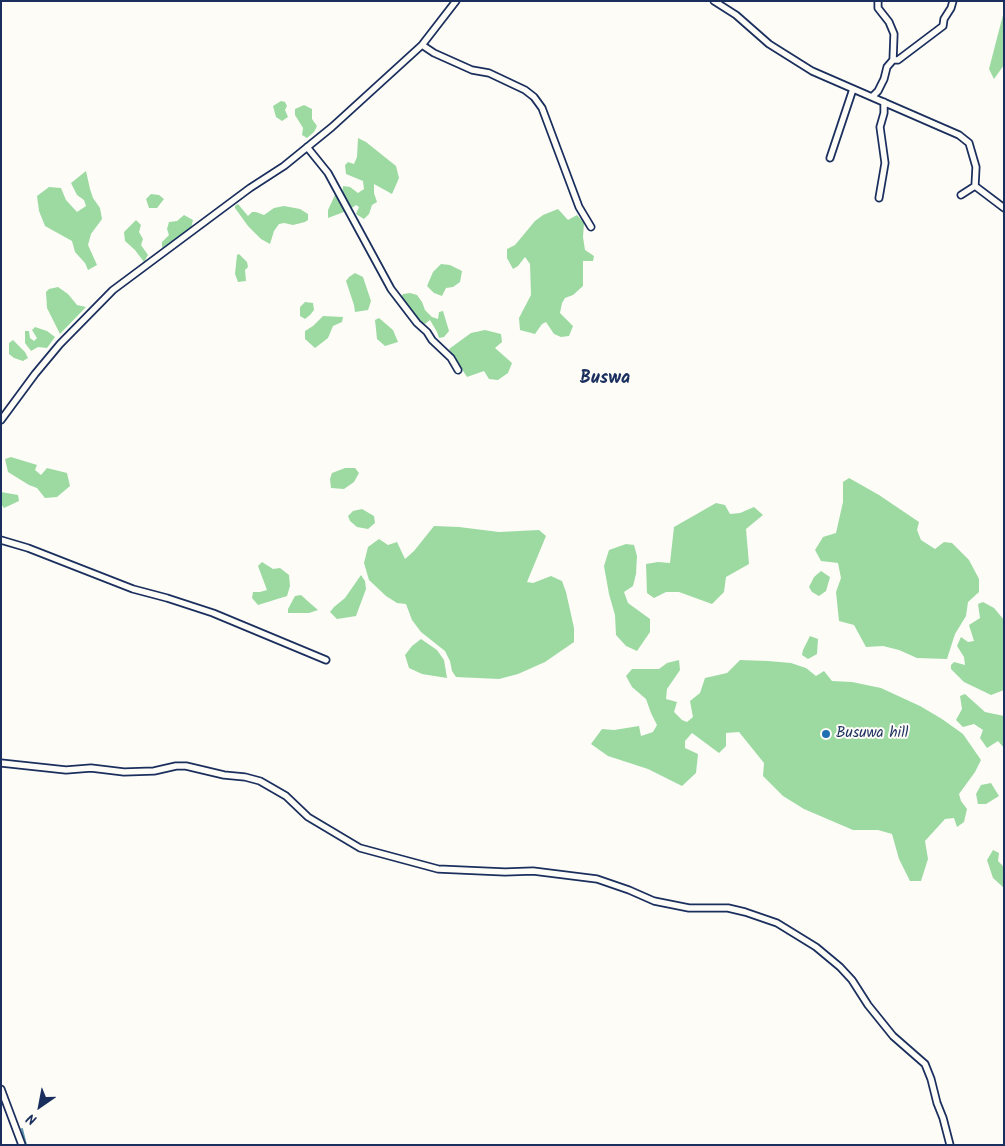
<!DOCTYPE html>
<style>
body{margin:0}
#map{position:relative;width:1005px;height:1146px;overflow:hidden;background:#fdfcf7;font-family:Kalam,sans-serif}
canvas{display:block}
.frame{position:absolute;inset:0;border:2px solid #1b2f5e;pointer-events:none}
.north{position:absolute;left:15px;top:1081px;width:50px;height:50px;-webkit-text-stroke:4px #fdfcf7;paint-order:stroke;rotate:213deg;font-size:14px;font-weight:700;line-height:20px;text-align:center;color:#1b2f5e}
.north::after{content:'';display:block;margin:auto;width:18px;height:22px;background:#1b2f5e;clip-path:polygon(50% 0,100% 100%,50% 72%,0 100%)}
</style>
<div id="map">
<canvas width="1005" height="1146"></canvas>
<div class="frame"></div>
<div class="north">N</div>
</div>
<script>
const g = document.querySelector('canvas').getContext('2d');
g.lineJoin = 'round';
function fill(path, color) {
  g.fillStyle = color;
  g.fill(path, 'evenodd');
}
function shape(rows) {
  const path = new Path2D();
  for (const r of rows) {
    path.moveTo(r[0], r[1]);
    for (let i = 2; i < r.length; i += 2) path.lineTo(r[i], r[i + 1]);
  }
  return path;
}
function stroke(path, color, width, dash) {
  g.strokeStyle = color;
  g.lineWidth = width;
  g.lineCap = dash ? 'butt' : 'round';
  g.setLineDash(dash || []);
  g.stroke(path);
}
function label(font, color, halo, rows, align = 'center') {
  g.font = font + ' Kalam,sans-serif';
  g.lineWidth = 4;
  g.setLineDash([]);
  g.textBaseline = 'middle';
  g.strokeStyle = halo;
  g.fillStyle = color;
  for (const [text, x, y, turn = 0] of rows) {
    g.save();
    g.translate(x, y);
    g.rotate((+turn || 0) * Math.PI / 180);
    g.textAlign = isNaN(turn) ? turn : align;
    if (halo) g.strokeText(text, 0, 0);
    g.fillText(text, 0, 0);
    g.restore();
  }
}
fill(shape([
 [1004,11,1004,65,994,79,989,69],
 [281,101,285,102,287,106,285,110,288,117,282,121,276,117,273,106],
 [304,105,312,109,312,119,317,126,314,132,307,138,302,135,303,128,295,115,295,109],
 [358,138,366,142,396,166,399,178,392,194,374,184,374,193,377,202,372,205,369,214,364,219,356,214,359,207,356,205,349,210,328,218,328,210,335,195,342,197,343,186,350,187,358,193,364,189,363,181,346,174,345,165,348,162,354,164,357,157],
 [86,171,90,189,93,198,100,208,102,219,91,234,88,245,97,265,88,270,85,263,75,252,72,241,45,226,39,211,37,196,49,187,61,188,66,200,77,212,86,206,84,200,77,195,71,183],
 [151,194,159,195,164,199,157,208,149,208,146,199],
 [238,204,248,216,252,212,256,212,264,215,274,208,284,206,300,209,308,214,308,220,305,222,293,225,284,223,279,224,274,231,270,244,261,239,248,226,235,208,235,206],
 [558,209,568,220,577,215,584,223,583,237,585,250,594,256,593,261,583,261,583,286,573,295,565,298,562,303,560,313,573,326,569,336,561,337,554,334,546,322,542,324,535,334,520,330,519,318,531,295,530,264,525,257,518,266,513,269,507,258,507,249,515,245,535,221,543,215],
 [184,215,193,220,191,228,162,248,162,242,169,235,167,229,169,222,177,221],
 [136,220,141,225,139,232,143,239,141,245,148,255,144,262,135,250,125,241,124,232],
 [239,254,247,262,248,267,245,270,246,281,238,282,235,274,237,255],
 [441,264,450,265,462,271,460,282,453,287,446,288,442,296,434,293,427,286,433,272],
 [355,273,363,277,371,301,368,310,355,312,354,305,346,281,349,277],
 [58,287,68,294,77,305,86,307,60,334,47,308,46,292,49,289],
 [410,293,417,295,422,302,425,310,432,317,438,319,439,312,443,311,449,331,444,337,439,338,437,332,430,320,425,324,419,320,403,302,401,297,403,294],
 [305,302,313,303,314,310,310,315,305,319,300,316,300,307],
 [323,316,343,317,342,322,333,326,328,338,315,348,305,339,305,331,313,326],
 [379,318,393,330,398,342,385,346,377,339,375,320],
 [35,327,47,331,55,337,47,348,38,347,31,351,25,343,25,331,29,331,30,338,34,341,37,338,32,330],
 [485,330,501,334,502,342,495,348,512,363,508,373,498,380,489,379,484,371,467,377,449,349,471,333],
 [13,340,25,352,28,358,23,361,14,358,9,354,9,343],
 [11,457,37,465,35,470,41,475,47,468,67,473,70,486,57,497,45,498,37,488,29,485,8,472,5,459],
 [345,468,355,468,359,473,354,482,344,489,331,488,330,479,332,473],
 [849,478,879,495,919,522,917,530,921,540,935,549,944,542,952,543,969,560,979,579,979,592,968,602,966,616,955,634,947,659,917,658,899,650,883,646,866,647,854,625,839,621,836,592,841,578,838,563,821,561,815,550,823,537,836,533,843,502,843,482],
 [1,492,18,495,19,501,4,508,1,504],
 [716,503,725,505,730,514,740,513,754,507,763,515,746,529,749,564,726,577,724,592,712,604,679,592,666,592,654,598,647,593,646,564,658,562,670,563,674,527],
 [362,509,374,516,375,523,368,529,357,527,350,521,348,516,353,511],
 [434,526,459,527,499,532,539,530,546,536,527,582,533,583,551,576,562,581,566,592,574,628,574,642,545,662,518,674,499,679,456,677,452,671,450,661,445,651,421,632,412,620,406,604,397,603,386,596,369,580,364,563,368,547,379,539,388,545,397,542,405,559,414,551],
 [626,544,634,545,637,556,636,574,633,586,624,592,628,603,650,619,650,632,637,651,626,646,616,635,615,615,609,594,604,566,609,550],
 [262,562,273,569,280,568,289,575,290,586,287,596,258,605,252,598,253,592,260,592,267,590,258,566],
 [821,571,830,577,826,591,819,596,812,592,809,587,814,577],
 [361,575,365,581,366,589,356,616,337,619,330,612,334,607,345,598],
 [301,595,311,604,318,610,309,613,288,613,288,609,295,596],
 [983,602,994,608,1004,620,1004,690,991,695,964,682,951,669,951,665,954,662,965,665,964,657,957,646,961,637,968,642,974,641,969,625,980,618,978,604],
 [810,636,818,639,817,654,808,659,802,655,803,650],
 [421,639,437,650,444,660,447,678,422,674,409,668,405,655,412,646],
 [679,660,680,670,667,689,666,699,677,702,674,712,682,720,687,722,693,717,690,701,700,693,705,678,727,673,740,660,768,661,791,663,806,668,816,676,824,671,832,681,852,682,881,688,920,706,942,719,963,734,981,760,975,772,959,794,961,801,967,809,964,822,957,827,954,818,945,819,925,841,928,859,921,881,910,881,899,859,892,834,878,830,853,830,804,809,783,796,763,776,764,763,739,732,726,733,726,746,719,753,692,733,685,741,685,748,698,754,696,773,682,786,648,769,608,756,591,744,602,729,614,730,639,726,641,736,653,732,657,725,651,713,646,699,632,687,626,676,632,669,659,669,667,663],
 [965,694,985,712,1004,716,1004,748,998,741,987,748,980,738,983,730,974,724,963,727,956,720,962,709,960,696],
 [991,783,999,796,986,804,978,804,976,794,981,785],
 [993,850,999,853,998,861,1004,867,1004,888,993,878,987,860]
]), '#9cdaa2');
stroke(shape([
 [22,1129,26,1145]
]), '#5b94ad', 2);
const minor = shape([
 [714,1,736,15,769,44,812,71,959,135,969,143,976,167,975,186,1004,208],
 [878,1,878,8,889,22,894,34,893,60],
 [422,45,434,53,472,70,489,73,525,90,534,97,542,108,579,207,591,227],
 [872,97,878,91,884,79,887,67,893,60,898,60,943,26,944,19,951,8,953,1],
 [307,147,328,173,391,289,417,323,427,332,432,340,451,358,458,370],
 [830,158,853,89],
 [961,195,975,186],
 [879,198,885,163,880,127,884,113,884,102],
 [1,420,35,374,60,344,113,290,250,188,284,166,332,127,422,45,456,1],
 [1,540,28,548,133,589,167,598,213,613,326,660],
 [1,763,66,770,91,768,124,772,154,771,176,766,186,766,224,775,245,777,260,781,286,796,308,817,360,848,438,869,505,872,533,871,597,879,629,890,654,901,689,908,728,908,745,912,777,923,816,947,840,967,852,980,868,1005,893,1036,925,1064,931,1079,937,1103,943,1118,950,1145],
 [1,1089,22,1145]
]);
stroke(minor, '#1b2f5e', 9);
stroke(minor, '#fdfcf7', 5.5);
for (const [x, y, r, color] of [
 [826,734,5,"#1f6fb2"]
]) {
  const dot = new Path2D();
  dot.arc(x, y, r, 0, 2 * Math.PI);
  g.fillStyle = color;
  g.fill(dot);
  stroke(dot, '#fdfcf7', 2);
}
label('15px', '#1b2f5e', '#fdfcf7', [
 ["Busuwa hill",836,734]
], 'left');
label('bold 18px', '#1b2f5e', '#fdfcf7', [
 ["Buswa",605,380]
]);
</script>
